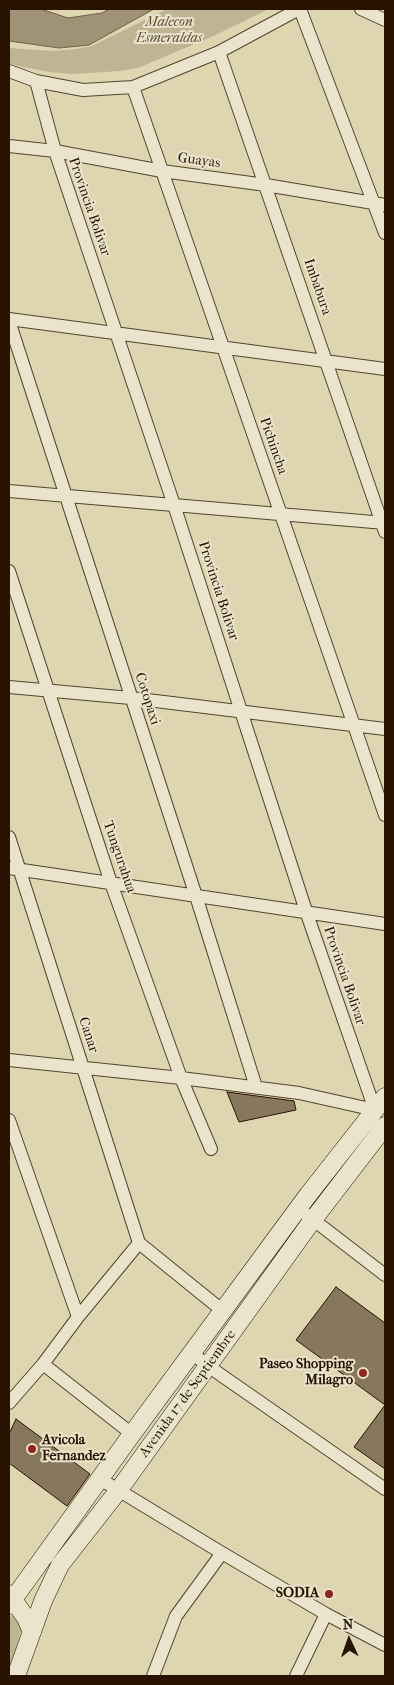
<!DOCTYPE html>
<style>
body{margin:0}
#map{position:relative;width:394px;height:1685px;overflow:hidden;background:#ded5b1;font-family:"IM FELL French Canon",serif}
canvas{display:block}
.frame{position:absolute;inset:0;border:10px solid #281200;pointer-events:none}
.north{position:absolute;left:324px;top:1615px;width:50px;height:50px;-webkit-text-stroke:4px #eae4cc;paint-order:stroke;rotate:357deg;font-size:14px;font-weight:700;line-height:20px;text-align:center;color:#281200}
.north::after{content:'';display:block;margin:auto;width:18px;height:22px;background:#281200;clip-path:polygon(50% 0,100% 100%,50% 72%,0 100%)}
</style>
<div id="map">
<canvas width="394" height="1685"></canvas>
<div class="frame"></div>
<div class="north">N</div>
</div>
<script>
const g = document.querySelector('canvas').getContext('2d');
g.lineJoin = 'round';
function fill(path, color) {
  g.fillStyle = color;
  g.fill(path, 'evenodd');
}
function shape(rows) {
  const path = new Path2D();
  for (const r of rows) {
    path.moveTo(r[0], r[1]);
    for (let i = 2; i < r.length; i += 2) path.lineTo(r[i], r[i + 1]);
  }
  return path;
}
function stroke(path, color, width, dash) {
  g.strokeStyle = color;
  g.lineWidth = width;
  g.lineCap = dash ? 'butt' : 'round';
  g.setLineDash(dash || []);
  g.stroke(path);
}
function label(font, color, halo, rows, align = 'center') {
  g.font = font + ' "IM FELL French Canon",serif';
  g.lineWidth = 4;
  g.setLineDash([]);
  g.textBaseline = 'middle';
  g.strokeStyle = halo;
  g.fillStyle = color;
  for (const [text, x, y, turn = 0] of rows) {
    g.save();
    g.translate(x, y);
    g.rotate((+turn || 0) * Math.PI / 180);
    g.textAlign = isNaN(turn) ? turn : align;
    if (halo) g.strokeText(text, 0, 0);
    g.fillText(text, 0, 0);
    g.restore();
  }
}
fill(shape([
 [167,9,269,9,211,37,138,68,120,71,73,74,49,72,18,66,9,63,9,48,53,51,76,49,92,46],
 [12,1616,18,1617,23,1625,9,1670,9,1618]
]), '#bfb493');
const water = shape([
 [9,9,41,9,68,18,102,13,109,9,154,9,89,45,59,48,9,41,9,9]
]);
fill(water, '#a09375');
stroke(water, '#705f46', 1);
const building = shape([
 [227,1092,294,1101,296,1110,239,1122,227,1092],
 [336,1287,385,1323,385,1469,354,1447,385,1405,296,1340,336,1287],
 [16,1419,90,1474,67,1506,9,1463,9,1434,16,1419]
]);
fill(building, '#87775c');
stroke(building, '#281200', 1);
const street = shape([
 [300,9,385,233],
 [361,9,385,20],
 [219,52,385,532],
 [9,71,36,81,83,90,133,87,219,52,299,9],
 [36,81,55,151,174,505,307,914,375,1110],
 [133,87,385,815],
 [9,146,55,151,162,171,266,185,385,205],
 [9,319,385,369],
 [9,321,196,896,256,1087],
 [9,491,385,523],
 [9,571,111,883,181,1078,211,1149],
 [9,687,131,698,385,729],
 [9,837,139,1243],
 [9,868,385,924],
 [9,1060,181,1078,299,1093,375,1110],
 [9,1120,78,1317],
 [298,1208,385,1275],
 [192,1353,208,1366,385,1489],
 [43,1364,132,1434],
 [9,1403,43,1364,78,1317,139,1243,223,1311],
 [100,1479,222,1553,326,1614,385,1645],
 [153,1676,176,1616,222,1553],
 [296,1676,326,1614]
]);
const secondary = shape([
 [9,1594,26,1618,32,1632],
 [9,1605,132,1434,308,1195,385,1097],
 [16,1676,43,1601,60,1565,118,1491,309,1225,385,1126]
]);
stroke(street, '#56432c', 14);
stroke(secondary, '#281200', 19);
stroke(street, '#eae4cc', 12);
stroke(secondary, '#eae4cc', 18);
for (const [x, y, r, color] of [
 [363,1373,5,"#8f2418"],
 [32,1449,5,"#8f2418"],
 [329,1594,5,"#8f2418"]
]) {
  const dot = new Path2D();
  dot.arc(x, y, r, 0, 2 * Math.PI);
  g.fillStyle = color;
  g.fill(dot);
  stroke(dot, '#eae4cc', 2);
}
label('italic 14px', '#5d4b33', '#eae4cc', [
 ["Malecon",169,23],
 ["Esmeraldas",169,39]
]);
label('14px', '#281200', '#eae4cc', [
 ["Guayas",199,161,8],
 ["Provincia Bolivar",89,207,71],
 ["Imbabura",317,287,71],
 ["Pichincha",273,446,71],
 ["Provincia Bolivar",218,591,72],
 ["Cotopaxi",147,699,72],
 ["Tungurahua",119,857,71],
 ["Provincia Bolivar",344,976,71],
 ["Canar",88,1035,72],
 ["Avenida 17 de Septiembre",188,1394,-54]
]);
label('bold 14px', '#281200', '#eae4cc', [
 ["Paseo Shopping",353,1365],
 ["Milagro",353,1381],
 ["Avicola",42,1441,"left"],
 ["Fernandez",42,1457,"left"],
 ["SODIA",319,1594]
], 'right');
</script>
